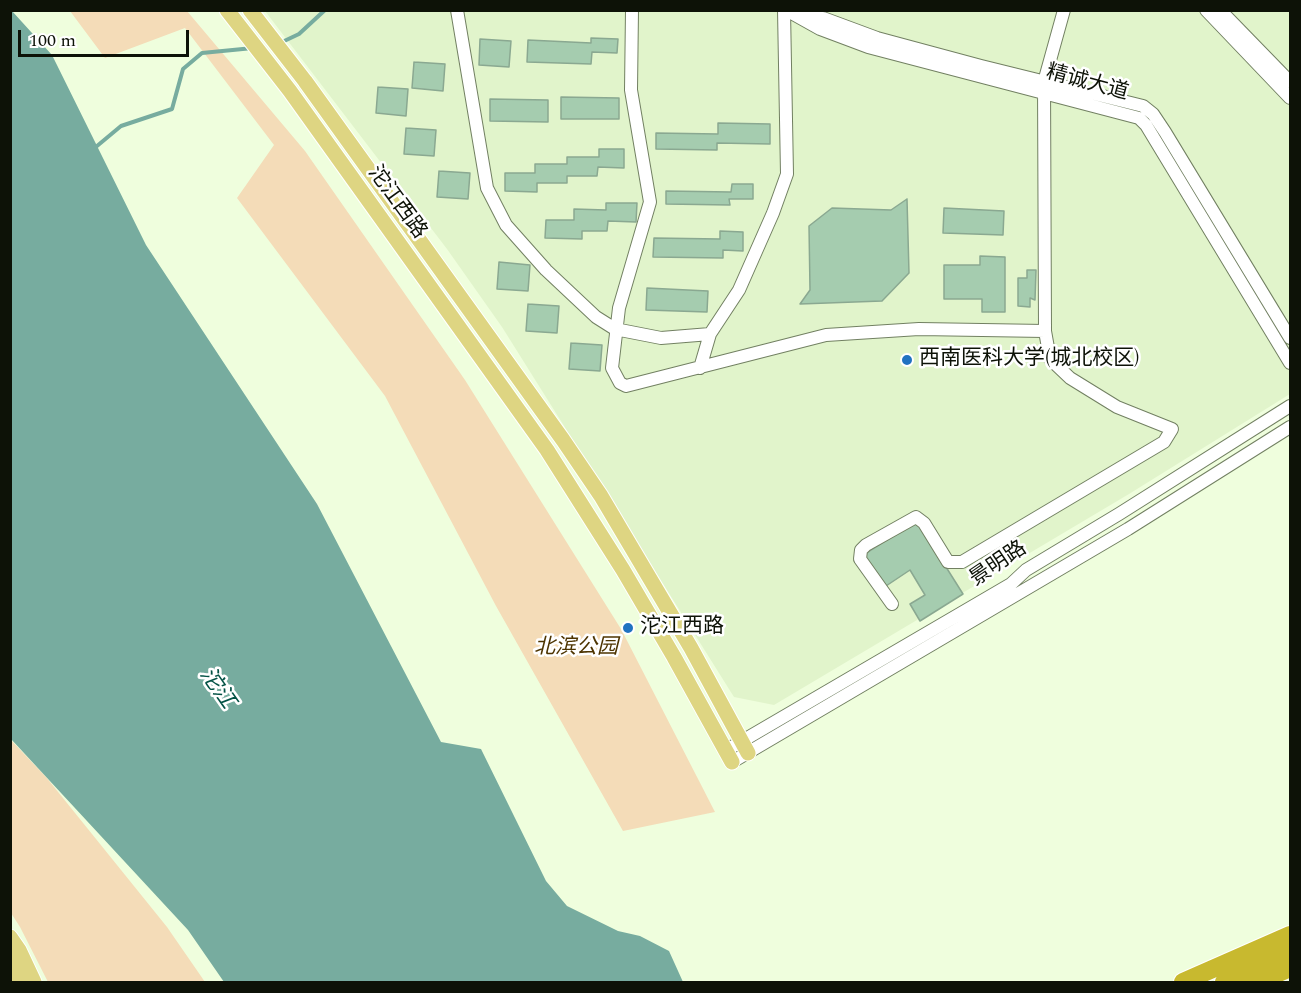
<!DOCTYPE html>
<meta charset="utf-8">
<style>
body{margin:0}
#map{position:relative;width:1301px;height:993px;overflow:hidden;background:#effedd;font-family:Spectral,serif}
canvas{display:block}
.frame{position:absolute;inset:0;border:12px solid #0d1207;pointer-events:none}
.scale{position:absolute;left:18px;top:30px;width:171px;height:27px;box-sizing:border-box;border:3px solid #0d1207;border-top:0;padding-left:8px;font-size:18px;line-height:21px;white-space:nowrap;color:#0d1207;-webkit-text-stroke:4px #fff;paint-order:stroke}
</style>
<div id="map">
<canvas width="1301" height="993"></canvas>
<div class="frame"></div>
<div class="scale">100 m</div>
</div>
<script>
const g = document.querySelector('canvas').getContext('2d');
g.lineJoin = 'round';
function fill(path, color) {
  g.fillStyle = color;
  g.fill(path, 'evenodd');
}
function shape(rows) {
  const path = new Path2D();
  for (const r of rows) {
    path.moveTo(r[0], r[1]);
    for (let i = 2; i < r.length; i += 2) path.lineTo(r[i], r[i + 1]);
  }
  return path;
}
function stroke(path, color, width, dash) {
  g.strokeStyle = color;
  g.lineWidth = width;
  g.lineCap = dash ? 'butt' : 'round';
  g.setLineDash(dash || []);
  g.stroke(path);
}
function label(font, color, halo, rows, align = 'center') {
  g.font = font + ' Spectral,"Noto Sans SC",serif';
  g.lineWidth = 5;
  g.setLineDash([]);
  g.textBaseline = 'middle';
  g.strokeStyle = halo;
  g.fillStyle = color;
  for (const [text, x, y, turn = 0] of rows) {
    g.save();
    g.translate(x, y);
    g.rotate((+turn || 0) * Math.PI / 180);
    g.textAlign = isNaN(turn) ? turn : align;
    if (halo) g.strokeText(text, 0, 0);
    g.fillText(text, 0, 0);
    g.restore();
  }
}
fill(shape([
 [265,11,1290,11,1290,394,1129,494,774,705,734,697,502,327,447,249]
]), '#e1f4cb');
fill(shape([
 [70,11,187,11,305,151,465,380,621,629,715,812,623,831,496,606,385,396,237,198,274,145,185,28,105,58],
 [10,739,46,777,167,927,205,982,48,982,20,927,11,913]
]), '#f4dcb8');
fill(shape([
 [12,11,52,55,146,245,317,504,441,742,481,749,546,881,567,906,618,931,640,936,669,951,683,982,224,982,188,930,11,739]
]), '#77ac9f');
stroke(shape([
 [280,43,299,34,325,10],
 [97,146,121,126,172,109,183,69,202,53,253,48]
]), '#77ac9f', 4);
const building = shape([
 [591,38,618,39,617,53,592,52,591,64,527,62,528,40,591,43,591,38],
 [480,39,511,41,509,67,479,65,480,39],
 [414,62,445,64,443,91,412,88,414,62],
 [378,87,408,89,406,116,376,113,378,87],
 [561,97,619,98,619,119,561,119,561,97],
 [490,99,548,100,548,122,490,121,490,99],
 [718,123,770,124,770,144,717,143,717,150,656,149,656,133,718,134,718,123],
 [406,128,436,130,434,156,404,154,406,128],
 [599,149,624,149,624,168,598,167,597,176,567,176,567,183,537,183,537,192,505,191,505,173,535,173,535,164,567,164,567,157,599,157,599,149],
 [439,171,470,173,468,199,437,197,439,171],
 [732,184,753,184,753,199,729,199,730,205,666,204,666,191,731,192,732,184],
 [907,199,909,273,882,301,800,304,810,290,809,226,832,208,891,210,907,199],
 [606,203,637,203,636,222,608,221,607,231,582,231,582,239,545,238,546,220,574,220,574,209,606,210,606,203],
 [944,208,1004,211,1003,235,943,233,944,208],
 [720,231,743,232,743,251,723,250,723,258,653,257,654,238,720,239,720,231],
 [980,256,1005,257,1005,312,982,312,982,299,944,299,944,265,980,265,980,256],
 [499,262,530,265,528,291,497,289,499,262],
 [1027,270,1036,270,1035,300,1030,298,1030,307,1018,306,1018,278,1027,278,1027,270],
 [647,288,708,291,707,312,646,310,647,288],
 [528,304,559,306,557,333,526,331,528,304],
 [571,343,602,345,600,371,569,369,571,343],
 [917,521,963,594,920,621,910,604,925,595,910,570,883,588,863,555,917,521]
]);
fill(building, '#a5ccaf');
stroke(building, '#8aa891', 1.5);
const minor = shape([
 [457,10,487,188,506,225,546,270,596,317,615,329,661,338,710,334],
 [632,10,631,90,650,202,619,308,612,368,620,383,626,386,826,335,919,329,1045,331],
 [786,10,820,29,868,47,1139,118,1146,125,1290,363],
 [1206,10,1290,98],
 [1220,10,1290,82],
 [799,13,823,18,877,38,981,66,1143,106,1153,114,1165,132,1290,338],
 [700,368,710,334,739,290,773,213,787,174,784,10],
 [892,604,860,559,861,550,866,545,916,517,924,523,948,562,962,562,1164,442,1172,429,1117,407,1070,378,1050,359,1045,331,1044,82,1064,10],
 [725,751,1011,584,1026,570,1119,514,1290,406],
 [732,762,1128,529,1290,427]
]);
const major = shape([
 [227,10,290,91,547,450,623,570,674,657,732,762],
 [250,10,305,81,563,440,601,496,691,648,748,753],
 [10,937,19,950,34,982],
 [10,959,19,982]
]);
const highway = shape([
 [1183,982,1290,935],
 [1224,982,1290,953],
 [1258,982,1290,968]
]);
stroke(minor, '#728062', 14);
stroke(major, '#fff', 17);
stroke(highway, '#fff', 20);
stroke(minor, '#fff', 12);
stroke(major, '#ded582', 15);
stroke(highway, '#c8b92f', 18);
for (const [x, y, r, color] of [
 [907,360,6,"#2072c1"],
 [628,628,6,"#2072c1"]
]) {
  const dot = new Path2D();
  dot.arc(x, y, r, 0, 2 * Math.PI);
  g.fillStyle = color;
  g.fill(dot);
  stroke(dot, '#fff', 2);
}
label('21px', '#0d1207', '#fff', [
 ["精诚大道",1087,84,15],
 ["沱江西路",396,203,54],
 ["景明路",999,565,-34]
]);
label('21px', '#0d1207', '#fff', [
 ["西南医科大学(城北校区)",919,360],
 ["沱江西路",640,628]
], 'left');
label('italic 21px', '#4d3401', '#fff', [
 ["北滨公园",576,649]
]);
label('italic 22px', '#035245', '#fff', [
 ["沱江",216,689,55]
]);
</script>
